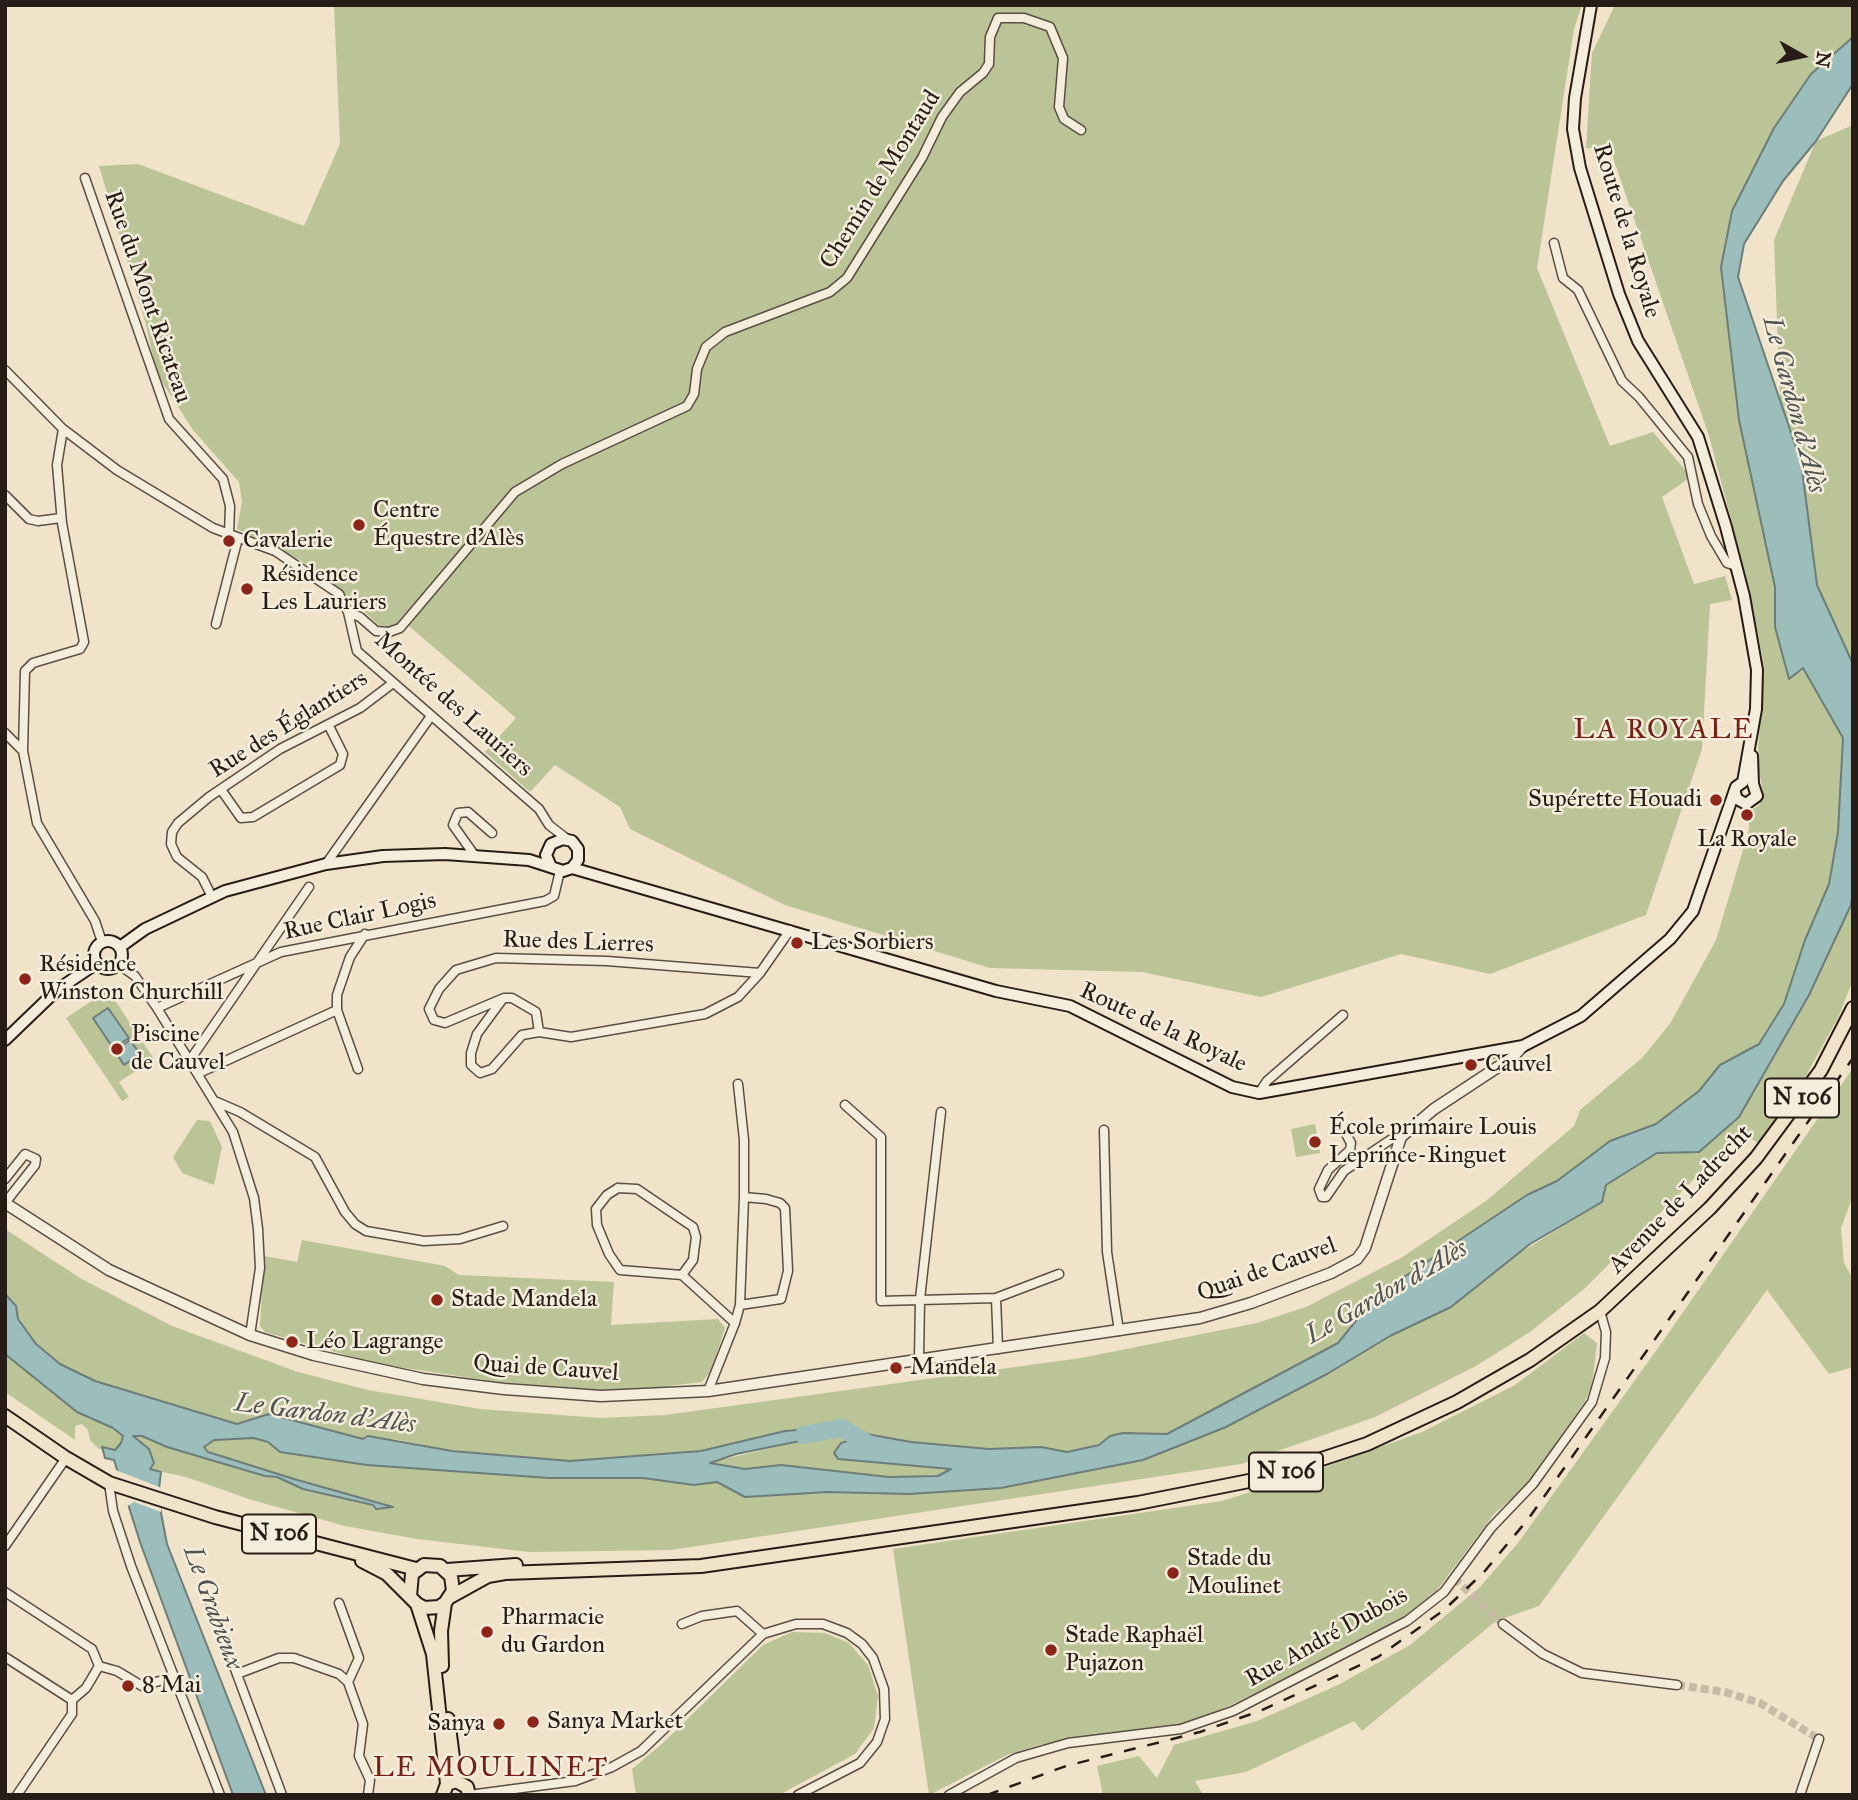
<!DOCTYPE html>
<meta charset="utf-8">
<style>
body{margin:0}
#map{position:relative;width:1858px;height:1800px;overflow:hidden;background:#f0e3c9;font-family:"IM FELL Great Primer",serif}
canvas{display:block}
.frame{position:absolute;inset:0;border:7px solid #281c17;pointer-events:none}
.north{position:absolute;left:1767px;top:21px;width:70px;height:70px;-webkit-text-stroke:5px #f5eddc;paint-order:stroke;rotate:99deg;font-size:19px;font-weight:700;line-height:28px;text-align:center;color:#281c17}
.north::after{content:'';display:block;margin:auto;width:24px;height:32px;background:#281c17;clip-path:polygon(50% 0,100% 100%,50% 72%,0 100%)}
</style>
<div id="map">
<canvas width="1858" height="1800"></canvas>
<div class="frame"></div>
<div class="north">N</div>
</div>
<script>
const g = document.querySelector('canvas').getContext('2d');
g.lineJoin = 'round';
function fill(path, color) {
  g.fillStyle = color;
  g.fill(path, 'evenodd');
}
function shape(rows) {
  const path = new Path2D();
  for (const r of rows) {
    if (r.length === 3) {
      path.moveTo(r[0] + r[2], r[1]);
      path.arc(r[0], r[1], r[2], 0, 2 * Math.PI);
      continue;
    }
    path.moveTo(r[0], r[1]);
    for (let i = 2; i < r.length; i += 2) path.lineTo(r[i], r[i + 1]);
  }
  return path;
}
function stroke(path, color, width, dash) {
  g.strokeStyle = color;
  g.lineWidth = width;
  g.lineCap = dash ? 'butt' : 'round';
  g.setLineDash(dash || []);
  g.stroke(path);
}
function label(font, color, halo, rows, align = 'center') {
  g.font = font + ' "IM FELL Great Primer",serif';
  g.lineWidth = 5;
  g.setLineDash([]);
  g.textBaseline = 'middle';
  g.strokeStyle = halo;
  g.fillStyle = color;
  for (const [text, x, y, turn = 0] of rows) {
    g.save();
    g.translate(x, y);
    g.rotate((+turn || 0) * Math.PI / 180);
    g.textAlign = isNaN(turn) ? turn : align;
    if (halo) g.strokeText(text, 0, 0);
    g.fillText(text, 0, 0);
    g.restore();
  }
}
fill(shape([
 [334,5,1582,5,1574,29,1537,268,1610,446,1653,432,1691,477,1662,497,1694,584,1725,576,1732,600,1710,604,1702,749,1646,915,1490,974,1401,954,1261,997,1142,972,990,968,785,905,630,829,620,807,555,765,530,792,485,752,516,718,402,620,395,628,381,627,338,587,300,560,237,529,242,501,239,482,193,430,157,374,145,321,99,166,138,164,304,226,340,144],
 [1615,5,1853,5,1853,37,1811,74,1774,128,1732,211,1721,267,1739,420,1775,587,1775,627,1789,679,1802,667,1843,738,1838,832,1829,884,1805,940,1784,1004,1759,1044,1720,1065,1699,1091,1656,1124,1610,1141,1557,1181,1527,1195,1377,1295,1338,1343,1167,1434,1123,1433,1110,1436,1100,1445,1067,1452,1041,1447,989,1449,911,1442,851,1431,913,1464,952,1468,938,1476,889,1477,781,1465,745,1469,708,1463,805,1440,825,1429,785,1431,702,1451,570,1461,452,1451,393,1439,363,1439,269,1414,237,1424,95,1381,60,1364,36,1344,18,1319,16,1306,5,1294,5,1229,80,1278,172,1326,298,1372,368,1390,480,1409,600,1418,665,1415,1081,1358,1257,1323,1306,1307,1401,1258,1486,1201,1574,1126,1580,1110,1643,1057,1671,1022,1716,940,1749,830,1749,812,1759,805,1763,791,1757,762,1764,666,1750,591,1709,436,1610,149,1586,148,1592,53],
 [1853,125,1853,664,1817,585,1801,462,1780,403,1774,240,1816,141],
 [1853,854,1853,979,1839,1016,1803,1081,1760,1143,1739,1134,1584,1289,1530,1332,1476,1366,1375,1417,1241,1464,671,1550,529,1552,417,1539,345,1526,252,1500,186,1477,149,1469,154,1463,149,1449,132,1436,142,1436,167,1447,265,1476,277,1477,303,1489,373,1505,377,1509,392,1506,294,1479,208,1452,204,1447,214,1440,254,1438,268,1442,280,1452,367,1465,549,1478,643,1478,694,1485,717,1482,745,1497,1076,1472,1143,1460,1226,1427,1327,1374,1601,1202,1606,1185,1657,1153,1699,1152,1739,1117],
 [108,990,154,1059,119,1082,129,1097,122,1101,66,1018],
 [1853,1068,1853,1195,1841,1228,1844,1263,1853,1279,1853,1367,1829,1374,1767,1290,1539,1606,1496,1621,1362,1731,1354,1721,1246,1772,1195,1781,1202,1793,1198,1795,1103,1795,1097,1766,1139,1756,1157,1778,1174,1745,1257,1721,1338,1685,1410,1645,1480,1587,1518,1543,1663,1341],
 [197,1120,210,1121,222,1147,214,1185,182,1173,173,1157],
 [1315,1124,1320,1153,1296,1157,1291,1129],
 [302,1240,445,1266,459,1275,614,1282,611,1325,718,1319,725,1328,711,1371,702,1382,659,1387,603,1390,500,1382,377,1364,265,1332,260,1326,264,1256,297,1262],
 [1584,1333,1597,1343,1592,1385,1584,1403,1524,1488,1494,1514,1432,1597,1414,1612,1390,1628,1208,1716,1175,1726,1114,1732,1040,1745,1007,1755,929,1795,893,1549,1222,1501,1294,1478,1422,1432,1515,1385],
 [5,1354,77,1412,113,1428,123,1436,121,1443,115,1450,99,1449,90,1440,88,1430,82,1424,75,1426,75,1440,5,1392],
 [792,1632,825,1633,849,1643,868,1665,878,1696,874,1728,855,1754,779,1795,636,1795,632,1769,663,1743,763,1645]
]), '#bac496');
const water = shape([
 [1853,37,1853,84,1816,141,1783,181,1744,244,1738,277,1801,462,1817,585,1853,664,1853,891,1851,905,1809,995,1739,1117,1699,1152,1657,1153,1606,1185,1602,1202,1530,1244,1451,1307,1390,1336,1327,1374,1226,1427,1143,1460,1001,1488,909,1494,827,1492,745,1497,717,1482,694,1485,643,1478,549,1478,367,1465,280,1452,268,1442,254,1438,214,1440,204,1447,208,1452,294,1479,393,1507,376,1509,373,1505,303,1489,277,1477,265,1476,167,1447,142,1436,133,1436,149,1449,154,1463,150,1469,161,1472,158,1497,167,1544,266,1795,233,1795,140,1542,114,1460,105,1458,102,1447,115,1450,121,1443,123,1436,113,1428,77,1412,5,1354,5,1294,16,1306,18,1319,36,1344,60,1364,95,1381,237,1424,269,1414,363,1439,368,1436,452,1451,570,1461,701,1451,785,1431,827,1428,805,1440,736,1454,710,1463,745,1469,781,1465,889,1477,938,1476,951,1469,838,1459,834,1453,841,1443,853,1439,850,1431,911,1442,989,1449,1041,1447,1067,1452,1099,1445,1110,1436,1123,1433,1167,1434,1338,1343,1377,1295,1527,1195,1557,1181,1610,1141,1656,1124,1699,1091,1720,1065,1759,1044,1784,1004,1805,940,1829,884,1838,832,1843,738,1803,668,1789,679,1775,627,1775,587,1739,420,1721,267,1732,211,1774,128,1811,74,1853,37],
 [108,1008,129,1038,113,1048,93,1018,108,1008],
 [130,1040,140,1054,124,1065,115,1051,130,1040]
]);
fill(water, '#9bbdbb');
stroke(water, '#6d7d79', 2);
fill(shape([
 [113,1469,162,1488,161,1512,134,1502,126,1507]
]), '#f0e3c9');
stroke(shape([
 [804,1435,842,1428,868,1444]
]), '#9bbdbb', 18);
stroke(shape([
 [1454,1578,1503,1624],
 [1677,1685,1725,1692,1760,1703,1819,1739]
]), '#c8bba5', 8, [8, 4]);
const minor = shape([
 [85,178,169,419,223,479,230,506,229,535],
 [1554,243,1563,278,1578,290,1622,381,1639,397,1688,457,1698,504,1711,536,1727,563,1736,566],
 [5,370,63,429,117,470,213,528,275,551,339,594,348,612,357,651,539,809,549,825,567,839],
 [63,429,57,465,62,523,84,642,80,649,33,663,25,671,23,751,37,823,95,921,102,942],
 [5,495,29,519,38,521,61,518],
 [348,612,360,617,376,631,389,632,400,628,515,492,562,464,687,406,694,394,697,369,706,347,725,332,830,292,847,278,922,158,942,117,960,92,983,73,989,64,990,37,998,18,1024,18,1050,27,1063,58,1059,107,1064,119,1081,130],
 [216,624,238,538],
 [5,733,23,751],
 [222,791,241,818,253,817,340,765,343,754,329,726],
 [475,856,453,825,458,813,468,812,492,833],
 [326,864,431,716],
 [212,897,202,877,177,857,171,844,172,832,178,823,209,797,280,749,360,708,393,683],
 [118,964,135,976,157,1008,233,1132,254,1198,258,1229,260,1268,250,1335],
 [760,973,607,961,496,958,456,970,439,989,429,1009,434,1020,445,1023,504,998,512,998,536,1012,539,1032,571,1037,705,1014,738,997,760,973,790,930],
 [502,1000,477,1034,471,1053,471,1065,480,1073,492,1069,522,1035,539,1032],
 [157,1008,281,952,545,901,554,896,560,871],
 [190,1060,309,887],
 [358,1069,337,1010,337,995,350,957,365,934],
 [199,1073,337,1010],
 [1259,1093,1267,1081,1343,1015],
 [217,1102,240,1112,315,1157,345,1212,355,1224,366,1231,424,1241,460,1239,503,1226],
 [845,1105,881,1137,881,1301,996,1298,1059,1274],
 [1104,1130,1107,1252,1119,1331],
 [1346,1134,1351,1143,1350,1150,1328,1170,1319,1189,1322,1197,1326,1197,1344,1171,1390,1140,1401,1137],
 [5,1179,25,1154,36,1159,35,1165,5,1203],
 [618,1188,637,1189,693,1227,696,1237,693,1260,682,1275,620,1270,609,1254,597,1225,596,1209,607,1195,618,1188],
 [682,1275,735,1323,708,1391],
 [996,1298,998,1349],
 [740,1305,781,1299,788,1271,785,1208,780,1203,766,1199,744,1197],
 [735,1323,740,1305,744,1197,744,1140,738,1084],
 [919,1360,920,1299,941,1112],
 [109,1483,113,1511,131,1566,220,1795],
 [5,1546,66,1458],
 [5,1592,92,1649,99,1666],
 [210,1602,282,1795],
 [339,1603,359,1658,348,1682],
 [682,1624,702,1616,737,1611,763,1634],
 [1503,1624,1543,1654,1582,1673,1677,1685],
 [5,1657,72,1700,86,1688,99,1666],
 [99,1666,117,1671,142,1686,173,1677],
 [237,1674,279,1658,294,1658,339,1674,348,1682,363,1724,359,1756,370,1780,368,1795],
 [17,1795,72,1714,72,1700],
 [469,1795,575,1781,612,1767,641,1751,763,1634,796,1624,823,1624,847,1633,862,1644,873,1658,884,1689,885,1719,877,1742,860,1763,798,1795],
 [949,1795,1016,1758,1068,1743,1181,1729,1233,1711,1407,1621,1444,1592,1491,1528,1533,1484,1592,1402,1605,1358,1606,1332,1600,1311],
 [1800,1795,1819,1739]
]);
const tertiary = shape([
 [5,1203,109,1270,250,1335,314,1355,423,1379,504,1389,601,1396,708,1391,1200,1318,1251,1303,1331,1273,1357,1259,1365,1248,1401,1137,1434,1109,1513,1057,1523,1046]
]);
const secondary = shape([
 [1591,5,1575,98,1573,129,1580,168,1619,294,1638,341,1698,437,1726,527,1744,596,1757,670,1756,709,1743,782],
 [1735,793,1737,799,1746,804,1757,796,1753,784,1752,756],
 [572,868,996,991,1070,1006,1232,1087,1259,1093,1523,1046,1581,1016,1670,939,1693,911,1736,787,1743,782],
 [108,955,14],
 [120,947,145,929,225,891,326,864,383,856,445,854,529,860,563,871,572,868,578,860,578,849,572,841,563,839,551,844,546,855,551,867],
 [5,1040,57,990,97,963]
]);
const primary = shape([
 [5,1416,66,1458,109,1483,215,1517,416,1569],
 [362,1561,387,1574,417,1604,424,1608,439,1607,445,1603,453,1591,451,1576,440,1566,424,1565,412,1574,410,1596],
 [447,1570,516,1565],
 [450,1597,488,1576,505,1573,701,1566,1138,1503,1264,1478,1367,1444,1457,1402,1530,1360,1600,1311,1710,1208,1756,1158,1821,1070,1853,1008],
 [417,1604,433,1654,447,1784],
 [442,1666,441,1631,445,1603],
 [448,1719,456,1781],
 [443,1795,447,1784,456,1781,467,1787,469,1795]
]);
stroke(minor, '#5a4e44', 11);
stroke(tertiary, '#5a4e44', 13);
stroke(secondary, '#281c17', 14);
stroke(primary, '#281c17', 16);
stroke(minor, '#f5eddc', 8);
stroke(tertiary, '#f5eddc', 10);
stroke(secondary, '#f5eddc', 10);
stroke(primary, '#f0e3c9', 12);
stroke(shape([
 [987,1795,1066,1766,1200,1732,1260,1711,1378,1657,1444,1610,1484,1572,1529,1518,1853,1058]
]), '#281c17', 2.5, [12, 12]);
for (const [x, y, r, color] of [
 [359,525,7,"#8f2418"],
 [229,541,7,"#8f2418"],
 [247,589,7,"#8f2418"],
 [1716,800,7,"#8f2418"],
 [1747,815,7,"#8f2418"],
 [797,943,7,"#8f2418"],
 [25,979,7,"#8f2418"],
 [117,1049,7,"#8f2418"],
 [1471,1065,7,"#8f2418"],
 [1315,1142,7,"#8f2418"],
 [437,1300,7,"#8f2418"],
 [292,1342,7,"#8f2418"],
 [896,1368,7,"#8f2418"],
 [1173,1573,7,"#8f2418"],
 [487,1632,7,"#8f2418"],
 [1051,1650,7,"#8f2418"],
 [128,1686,7,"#8f2418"],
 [533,1722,7,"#8f2418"],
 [499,1724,7,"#8f2418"]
]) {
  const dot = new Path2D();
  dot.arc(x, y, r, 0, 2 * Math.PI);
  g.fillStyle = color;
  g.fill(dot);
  stroke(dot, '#f5eddc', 2.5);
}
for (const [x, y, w] of [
 [1802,1098,74],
 [1286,1472,74],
 [279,1534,74]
]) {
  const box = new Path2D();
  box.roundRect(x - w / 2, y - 19.5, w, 39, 5);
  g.fillStyle = '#f5eddc';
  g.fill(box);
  stroke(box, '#281c17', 2);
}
label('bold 23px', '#281c17', null, [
 ["N 106",1802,1098],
 ["N 106",1286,1472],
 ["N 106",279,1534]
]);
label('24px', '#281c17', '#f5eddc', [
 ["Chemin de Montaud",881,180,-58],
 ["Route de la Royale",1626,231,73],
 ["Rue du Mont Ricateau",147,297,71],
 ["Montée des Lauriers",453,705,42],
 ["Rue des Églantiers",289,725,-32],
 ["Rue Clair Logis",360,917,-12],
 ["Rue des Lierres",578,943,2],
 ["Route de la Royale",1163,1028,25],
 ["Avenue de Ladrecht",1681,1200,-46],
 ["Quai de Cauvel",1267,1270,-20],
 ["Quai de Cauvel",546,1369,4],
 ["Rue André Dubois",1327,1638,-29]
]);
label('24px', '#281c17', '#f5eddc', [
 ["Centre",373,511],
 ["Équestre d'Alès",373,539],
 ["Cavalerie",243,541],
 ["Résidence",261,575],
 ["Les Lauriers",261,603],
 ["Supérette Houadi",1702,800,"right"],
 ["La Royale",1747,840,"center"],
 ["Les Sorbiers",811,943],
 ["Résidence",39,965],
 ["Winston Churchill",39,993],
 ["Piscine",131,1035],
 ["de Cauvel",131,1063],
 ["Cauvel",1485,1065],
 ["École primaire Louis",1329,1128],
 ["Leprince-Ringuet",1329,1156],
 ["Stade Mandela",451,1300],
 ["Léo Lagrange",306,1342],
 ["Mandela",910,1368],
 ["Stade du",1187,1559],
 ["Moulinet",1187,1587],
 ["Pharmacie",501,1618],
 ["du Gardon",501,1646],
 ["Stade Raphaël",1065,1636],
 ["Pujazon",1065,1664],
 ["8 Mai",142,1686],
 ["Sanya Market",547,1722],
 ["Sanya",485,1724,"right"]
], 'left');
label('italic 26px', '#505450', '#f5eddc', [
 ["Le Gardon d'Alès",1793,405,75],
 ["Le Gardon d'Alès",1387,1293,-30],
 ["Le Gardon d'Alès",325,1415,7],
 ["Le Grabieux",212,1608,70]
]);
g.letterSpacing = '2px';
label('28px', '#7a1f14', '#f5eddc', [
 ["LA ROYALE",1664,731],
 ["LE MOULINET",491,1769]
]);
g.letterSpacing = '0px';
</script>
